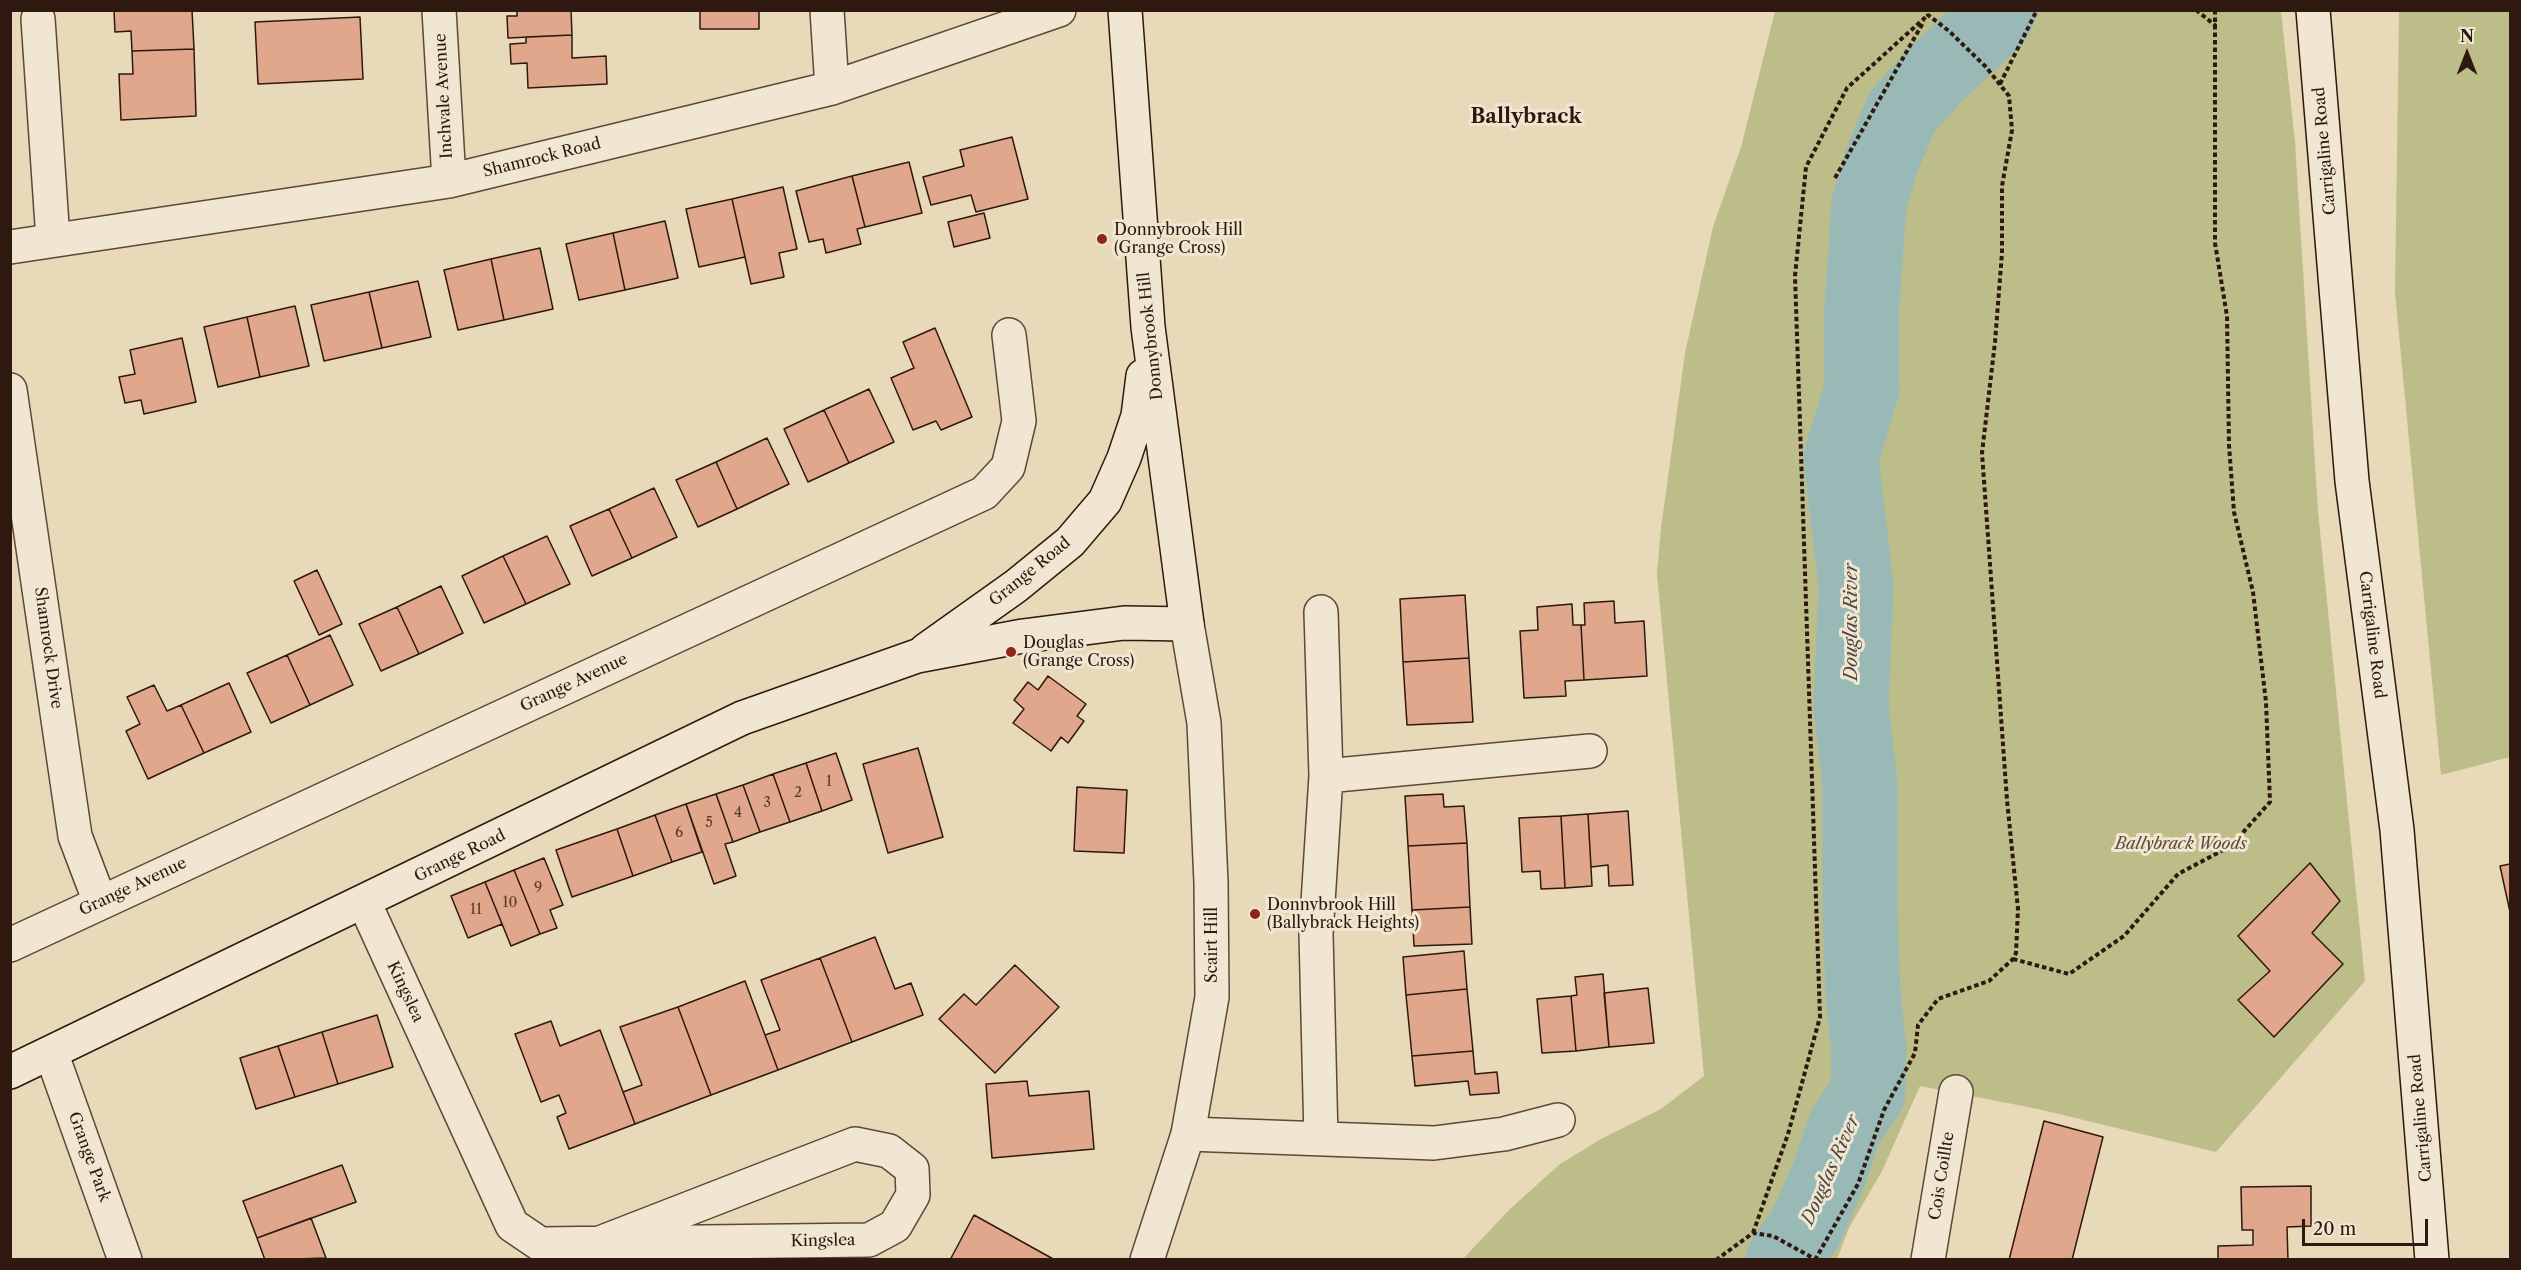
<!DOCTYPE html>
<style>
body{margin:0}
#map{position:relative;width:2521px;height:1270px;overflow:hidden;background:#e8d9b8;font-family:"Libre Caslon Text",serif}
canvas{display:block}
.frame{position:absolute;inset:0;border:12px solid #2e180f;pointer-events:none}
.north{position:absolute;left:2437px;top:24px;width:60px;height:60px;-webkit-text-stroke:4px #f0e6d1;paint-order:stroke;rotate:0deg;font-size:16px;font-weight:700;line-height:24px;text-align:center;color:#2e180f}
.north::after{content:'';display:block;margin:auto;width:21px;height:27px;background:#2e180f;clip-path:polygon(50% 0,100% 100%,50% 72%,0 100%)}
.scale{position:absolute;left:2302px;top:1219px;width:126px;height:27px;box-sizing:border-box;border:3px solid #2e180f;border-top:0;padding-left:8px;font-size:18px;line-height:21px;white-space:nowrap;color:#2e180f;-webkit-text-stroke:4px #f0e6d1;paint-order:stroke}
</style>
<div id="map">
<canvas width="2521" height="1270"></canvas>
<div class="frame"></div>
<div class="north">N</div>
<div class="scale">20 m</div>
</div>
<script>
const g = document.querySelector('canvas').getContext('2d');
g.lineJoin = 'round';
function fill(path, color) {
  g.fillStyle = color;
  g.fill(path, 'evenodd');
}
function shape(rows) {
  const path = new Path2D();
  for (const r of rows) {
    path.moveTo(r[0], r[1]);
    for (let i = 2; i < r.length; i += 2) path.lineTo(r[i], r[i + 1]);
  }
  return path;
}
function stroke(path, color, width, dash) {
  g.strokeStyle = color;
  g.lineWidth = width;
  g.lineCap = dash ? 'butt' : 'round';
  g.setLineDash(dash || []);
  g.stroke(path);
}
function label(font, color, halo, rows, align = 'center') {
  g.font = font + ' "Libre Caslon Text",serif';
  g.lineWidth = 6;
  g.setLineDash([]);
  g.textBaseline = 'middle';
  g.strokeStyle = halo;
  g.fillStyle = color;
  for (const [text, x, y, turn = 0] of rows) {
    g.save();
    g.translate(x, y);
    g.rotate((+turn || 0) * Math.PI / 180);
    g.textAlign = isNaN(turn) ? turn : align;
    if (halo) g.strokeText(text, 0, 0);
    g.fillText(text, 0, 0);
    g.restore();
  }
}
fill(shape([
 [1775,11,2281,11,2295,142,2318,511,2365,981,2216,1152,2038,1109,1920,1086,1882,1171,1849,1228,1837,1259,1462,1260,1509,1210,1560,1164,1601,1139,1661,1109,1704,1076,1657,574,1661,528,1685,353,1713,227,1741,147],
 [2399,11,2510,11,2510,757,2441,775,2395,293]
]), '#bdbd8a');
stroke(shape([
 [1783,1260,1805,1229,1828,1177,1845,1127,1868,1093,1869,1050,1863,993,1860,910,1860,783,1851,707,1856,586,1841,458,1862,388,1861,320,1869,204,1881,162,1902,112,1938,72,1995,19,1999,10]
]), '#99b9b7', 75);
const building = shape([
 [114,10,192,10,194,49,132,51,131,31,115,32,114,10],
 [517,10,571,10,572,35,508,38,507,16,517,16,517,10],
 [700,10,759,10,759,29,700,29,700,10],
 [360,17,363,79,258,84,255,22,360,17],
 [572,35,572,58,606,56,607,84,528,88,527,63,511,64,510,44,526,43,526,37,572,35],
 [194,49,196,116,121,120,119,74,133,74,132,51,194,49],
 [1012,137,1028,199,976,212,971,195,931,205,923,177,964,166,960,150,1012,137],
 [909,162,922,213,865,227,852,176,909,162],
 [852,176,865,227,857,229,861,244,826,253,823,239,809,242,796,191,852,176],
 [783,187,797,249,779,253,784,277,751,284,732,199,783,187],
 [732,199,745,257,699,267,686,209,732,199],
 [984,213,990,238,954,247,948,222,984,213],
 [665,221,678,278,625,290,613,233,665,221],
 [613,233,625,290,579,300,566,244,613,233],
 [540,248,553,309,504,320,491,259,540,248],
 [491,259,504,320,458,330,444,270,491,259],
 [418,281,431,337,382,348,369,292,418,281],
 [369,292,382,348,324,361,311,305,369,292],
 [295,306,309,366,260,377,247,317,295,306],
 [247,317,260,377,218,387,204,327,247,317],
 [935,328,972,417,941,430,936,421,913,430,891,378,914,368,903,342,935,328],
 [182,338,196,402,144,414,141,400,125,403,119,377,135,374,130,350,182,338],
 [869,389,894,442,849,463,824,410,869,389],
 [824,410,849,463,808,482,784,429,824,410],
 [767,438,789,484,737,509,716,462,767,438],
 [716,462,737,509,698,527,676,480,716,462],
 [654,488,677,537,632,558,609,509,654,488],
 [609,509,632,558,592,576,570,526,609,509],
 [547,536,570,584,526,604,503,556,547,536],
 [503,556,526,604,484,623,462,576,503,556],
 [317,570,342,624,319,635,294,581,317,570],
 [441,586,463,633,419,654,397,607,441,586],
 [1465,595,1469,658,1403,662,1400,599,1465,595],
 [1614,601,1615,623,1644,621,1647,676,1584,680,1581,625,1585,625,1584,603,1614,601],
 [1572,604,1573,625,1581,625,1584,680,1565,681,1566,696,1524,698,1520,631,1538,630,1537,607,1572,604],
 [397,607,419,654,381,671,359,624,397,607],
 [330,635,353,685,310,705,287,655,330,635],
 [287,655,310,705,271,723,247,673,287,655],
 [1469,658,1473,722,1407,725,1403,662,1469,658],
 [1048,676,1086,704,1077,716,1084,721,1068,743,1061,737,1051,751,1013,723,1024,709,1014,700,1028,682,1038,690,1048,676],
 [229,683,251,732,204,753,181,705,229,683],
 [154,685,167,711,181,705,204,753,148,779,126,731,140,724,127,697,154,685],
 [918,748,943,837,888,853,863,764,918,748],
 [836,753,852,800,822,811,806,763,836,753],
 [806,763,822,811,790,822,773,774,806,763],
 [773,774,790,822,760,832,743,785,773,774],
 [743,785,760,832,733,842,716,794,743,785],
 [1077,787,1127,790,1124,853,1074,851,1077,787],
 [716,794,733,842,725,844,736,876,714,884,686,804,716,794],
 [1443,794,1444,807,1464,806,1467,843,1408,846,1405,796,1443,794],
 [686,804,702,852,672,862,655,815,686,804],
 [1628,811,1633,885,1609,886,1608,865,1591,867,1588,814,1628,811],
 [1588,814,1592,886,1565,888,1561,816,1588,814],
 [655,815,672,862,633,876,617,829,655,815],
 [1561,816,1565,888,1541,889,1540,871,1522,872,1519,818,1561,816],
 [617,829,633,876,572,897,556,850,617,829],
 [1467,843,1470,907,1412,910,1408,846,1467,843],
 [544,858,563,905,550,910,557,928,540,934,514,870,544,858],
 [2310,863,2340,901,2312,933,2343,964,2274,1037,2238,1000,2270,971,2238,936,2310,863],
 [2510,864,2510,912,2500,866,2510,864],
 [514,870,540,934,511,946,485,882,514,870],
 [485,882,502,924,468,938,451,896,485,882],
 [1470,907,1472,944,1414,946,1412,910,1470,907],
 [875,937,895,989,911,983,923,1015,852,1042,820,958,875,937],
 [1464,951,1467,989,1406,995,1403,957,1464,951],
 [820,958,852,1042,778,1070,765,1035,780,1030,761,980,820,958],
 [1015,965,1059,1007,995,1073,939,1019,964,994,976,1005,1015,965],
 [1603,974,1609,1047,1576,1051,1571,996,1577,995,1575,977,1603,974],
 [745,981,778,1070,711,1095,678,1007,745,981],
 [1648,988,1654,1043,1609,1047,1604,993,1648,988],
 [1467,989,1473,1051,1412,1056,1406,995,1467,989],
 [1571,996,1576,1051,1542,1053,1537,999,1571,996],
 [678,1007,711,1095,635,1124,623,1092,642,1085,620,1027,678,1007],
 [377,1015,393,1067,338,1084,322,1032,377,1015],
 [551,1021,560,1046,600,1030,635,1124,569,1149,557,1117,566,1113,559,1095,541,1102,515,1034,551,1021],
 [322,1032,338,1084,295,1097,278,1046,322,1032],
 [278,1046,295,1097,256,1109,240,1058,278,1046],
 [1473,1051,1475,1074,1497,1072,1499,1093,1470,1095,1468,1081,1415,1086,1412,1056,1473,1051],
 [1027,1081,1029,1096,1089,1091,1094,1149,992,1158,986,1084,1027,1081],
 [2044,1121,2103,1137,2072,1260,2009,1260,2044,1121],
 [342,1165,356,1202,257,1238,243,1201,342,1165],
 [2311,1186,2311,1226,2287,1227,2288,1260,2218,1260,2218,1246,2253,1245,2253,1230,2242,1230,2241,1187,2311,1186],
 [974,1215,1055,1260,950,1260,974,1215],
 [311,1218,326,1258,265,1260,257,1238,311,1218]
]);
fill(building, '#e0a78c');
stroke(building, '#2e180f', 1.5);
const minor = shape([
 [439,10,449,181],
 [827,10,832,88],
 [38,19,53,240],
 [10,247,449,181,832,88,1059,10],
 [10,390,75,836,100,902],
 [1321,612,1326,776,1316,934,1321,1139],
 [1326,776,1590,751],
 [364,902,512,1225,540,1244,869,1240,895,1226,913,1195,912,1169,889,1151,855,1144,600,1243],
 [10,945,984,493,1008,467,1019,421,1009,335],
 [52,1055,125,1260],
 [1188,1134,1434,1143,1504,1134,1558,1120],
 [1928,1260,1956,1092]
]);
const tertiary = shape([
 [1147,1260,1188,1134,1212,997,1211,883,1204,723,1187,624]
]);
const secondary = shape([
 [2313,10,2352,481,2397,830,2432,1260],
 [926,650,1016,586,1070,542,1105,501,1124,458,1138,416,1143,376],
 [10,1072,742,718,917,656,1023,636,1124,623,1187,624,1148,327,1125,10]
]);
stroke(minor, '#5c4839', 36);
stroke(tertiary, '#5c4839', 36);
stroke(secondary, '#2e180f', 36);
stroke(shape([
 [2196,10,2216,26],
 [2000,84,2037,10],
 [1835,178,1924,21],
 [2013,959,2069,974,2124,936,2178,874,2231,846,2270,802,2266,702,2253,592,2234,512,2229,445,2227,316,2215,243,2215,10],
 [1753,1233,1788,1134,1820,1017,1795,276,1806,167,1847,88,1928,15],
 [1716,1260,1753,1233,1773,1236,1815,1259],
 [1815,1260,1858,1184,1884,1110,1915,1053,1918,1025,1938,999,1989,981,2013,959,2016,953,2018,909,2007,800,1982,453,1995,342,2002,253,2002,186,2012,130,2009,96,1986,67,1949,31,1928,15,1927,10]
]), '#2e180f', 4, [4.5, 3]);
stroke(minor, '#f0e6d1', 33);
stroke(tertiary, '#f0e6d1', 33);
stroke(secondary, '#f0e6d1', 33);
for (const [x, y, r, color] of [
 [1102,239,6,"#8f2418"],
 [1011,652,6,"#8f2418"],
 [1255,914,6,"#8f2418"]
]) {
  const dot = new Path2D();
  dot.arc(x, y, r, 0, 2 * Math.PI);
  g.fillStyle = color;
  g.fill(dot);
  stroke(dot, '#f0e6d1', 2);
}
label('14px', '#5a3c2e', null, [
 ["1",829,782],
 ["2",798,793],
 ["3",767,803],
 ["4",738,813],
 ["5",709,823],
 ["6",679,833],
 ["9",538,888],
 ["10",510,903],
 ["11",476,910]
]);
label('16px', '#2e180f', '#f0e6d1', [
 ["Inchvale Avenue",444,96,-93],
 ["Carrigaline Road",2325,151,-95],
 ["Shamrock Road",542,158,-14],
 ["Donnybrook Hill",1151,336,-96],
 ["Grange Road",1030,572,-39],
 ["Carrigaline Road",2372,635,83],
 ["Shamrock Drive",48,648,82],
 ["Grange Avenue",574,683,-25],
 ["Grange Road",460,856,-26],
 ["Grange Avenue",133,887,-25],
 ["Scairt Hill",1212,945,-90],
 ["Kingslea",405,992,65],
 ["Carrigaline Road",2421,1118,-95],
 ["Grange Park",89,1157,70],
 ["Cois Coillte",1942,1176,-81],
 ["Kingslea",823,1241,-1]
]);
label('16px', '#2e180f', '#f0e6d1', [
 ["Donnybrook Hill",1114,230],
 ["(Grange Cross)",1114,248],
 ["Douglas",1023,643],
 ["(Grange Cross)",1023,661],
 ["Donnybrook Hill",1267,905],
 ["(Ballybrack Heights)",1267,923]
], 'left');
label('italic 16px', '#594a34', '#f0e6d1', [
 ["Ballybrack Woods",2181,844]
]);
label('italic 18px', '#4e4841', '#f0e6d1', [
 ["Douglas River",1852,622,-90],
 ["Douglas River",1831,1170,-66]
]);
label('bold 20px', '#2e180f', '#f0e6d1', [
 ["Ballybrack",1526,117]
]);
</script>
